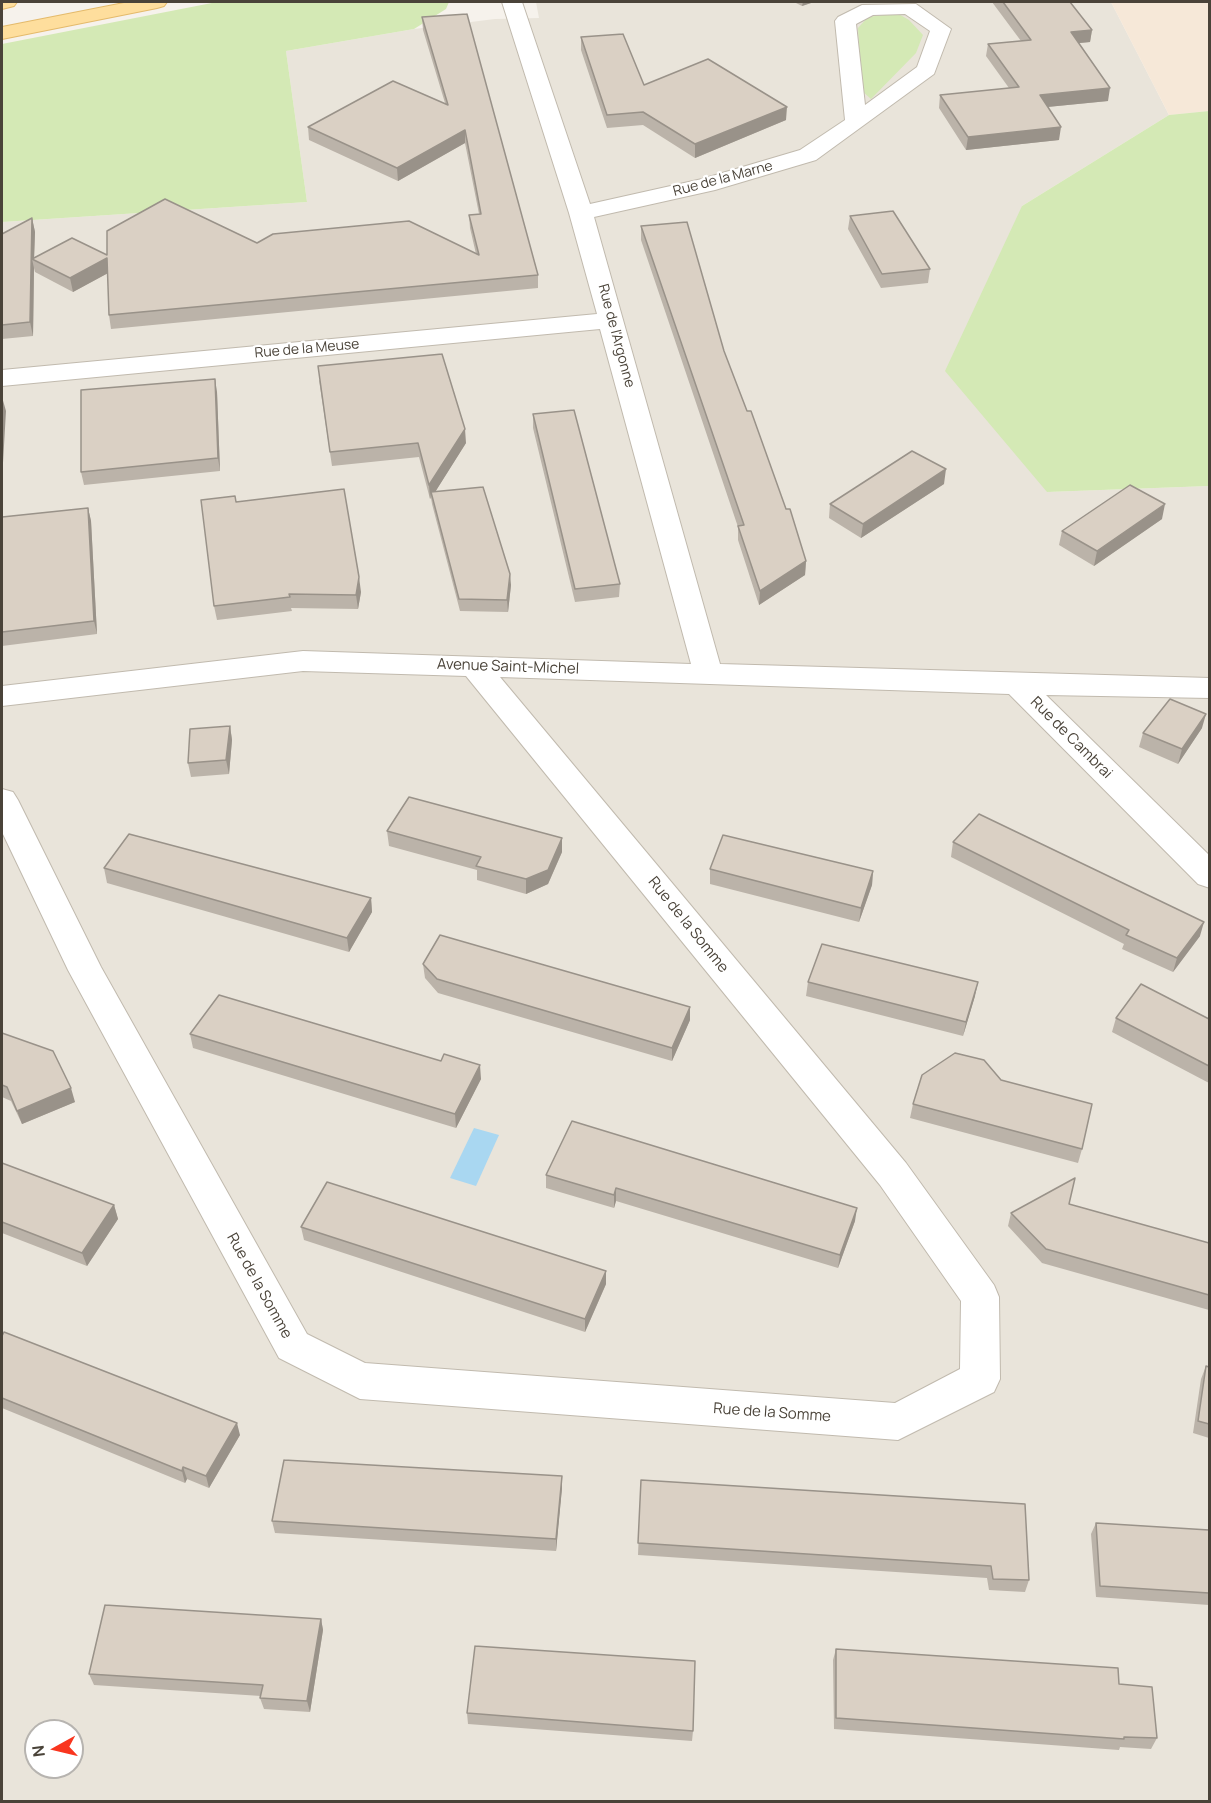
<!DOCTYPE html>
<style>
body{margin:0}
#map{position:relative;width:1211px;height:1803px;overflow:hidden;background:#f6f2ec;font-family:Manrope,sans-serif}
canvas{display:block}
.frame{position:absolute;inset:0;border:3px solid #4a4339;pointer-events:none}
.north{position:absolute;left:24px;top:1719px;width:60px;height:60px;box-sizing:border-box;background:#fff;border:2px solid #b7b4b0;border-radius:50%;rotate:262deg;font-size:16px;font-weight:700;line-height:24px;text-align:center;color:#4a4339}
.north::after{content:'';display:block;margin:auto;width:21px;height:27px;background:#f9361f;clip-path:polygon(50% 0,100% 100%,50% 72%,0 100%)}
</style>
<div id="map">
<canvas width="1211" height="1803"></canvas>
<div class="frame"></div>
<div class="north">N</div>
</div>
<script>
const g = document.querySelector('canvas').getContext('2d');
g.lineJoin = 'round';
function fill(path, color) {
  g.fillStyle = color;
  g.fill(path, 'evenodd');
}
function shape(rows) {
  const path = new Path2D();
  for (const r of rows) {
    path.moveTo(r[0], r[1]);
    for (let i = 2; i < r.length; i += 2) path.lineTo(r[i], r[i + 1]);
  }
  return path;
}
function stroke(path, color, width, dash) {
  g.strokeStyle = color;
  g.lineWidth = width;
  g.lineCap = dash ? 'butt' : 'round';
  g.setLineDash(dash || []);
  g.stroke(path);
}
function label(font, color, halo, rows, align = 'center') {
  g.font = font + ' Manrope,sans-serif';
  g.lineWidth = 4.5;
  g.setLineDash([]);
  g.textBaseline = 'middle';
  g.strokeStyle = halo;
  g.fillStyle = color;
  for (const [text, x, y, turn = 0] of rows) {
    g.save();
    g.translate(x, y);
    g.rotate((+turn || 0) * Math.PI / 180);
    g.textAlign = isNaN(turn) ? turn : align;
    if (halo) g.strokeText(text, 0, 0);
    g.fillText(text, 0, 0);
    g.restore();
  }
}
fill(shape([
 [536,2,1111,2,1169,115,1022,206,1047,492,1209,486,1209,1801,2,1802,2,222,307,202,286,51,414,29,495,19,539,18],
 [36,1731,72,1731,72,1767,36,1767]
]), '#e9e4da');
fill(shape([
 [1111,2,1209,2,1209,111,1169,115]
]), '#f6e8d8');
fill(shape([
 [217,2,449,2,446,9,414,29,286,51,307,202,2,222,2,44],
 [897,13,909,20,923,35,916,53,871,99,861,90,858,28,868,17],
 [1209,111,1209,486,1047,492,945,371,1022,206,1169,115]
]), '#d4e9b5');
fill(shape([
 [474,1128,499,1135,476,1186,450,1178]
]), '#a9d7f1');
const street = shape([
 [502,2,522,2,590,204,702,179,800,150,845,120,835,21,838,17,862,5,916,4,951,29,934,74,816,160,715,190,594,217,720,664,1210,678,1210,698,1046,695,1210,856,1210,888,1198,884,1009,694,500,677,906,1163,994,1285,999,1297,1000,1379,994,1392,898,1440,360,1399,279,1358,68,970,2,832,2,789,13,792,18,800,101,967,307,1334,365,1363,895,1403,960,1369,961,1301,880,1185,466,676,303,671,2,706,2,686,303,651,691,664,600,329,2,386,2,370,597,314,569,213,502,2],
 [905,14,930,31,917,67,865,105,856,24,873,15,905,14]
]);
const primary = shape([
 [2,2,17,2,14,6,2,9,2,2],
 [129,2,167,2,164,6,157,8,2,39,2,27,129,2]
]);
stroke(street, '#c1baae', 2);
stroke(primary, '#e4ba6b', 2);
fill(street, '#fff');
fill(primary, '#fede9d');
fill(shape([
 [794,2,814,2,802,6],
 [992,2,1070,2,1092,30,1090,42,1079,43,1108,101,1047,107,1059,140,966,150,939,108,940,95,1009,88,986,56,988,44,1021,41],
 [422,17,538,275,538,288,111,329,109,315,108,273,73,292,35,272,34,268,33,336,2,339,2,234,32,218,35,232,34,258,107,255,257,243,476,254,470,228,469,215,479,214,465,143,398,181,309,140,308,127,445,103,423,30],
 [581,37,644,85,786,120,695,158,643,125,607,128,581,50],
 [850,216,930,269,928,283,881,288,848,229],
 [641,226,747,411,806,561,805,575,759,605,738,540,738,527,641,240],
 [319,380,466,443,435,492,511,585,508,612,460,611,432,504,431,498,430,499,419,457,332,466],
 [217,392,220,471,84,485,81,472],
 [533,414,620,584,619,597,575,602,533,428],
 [944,484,861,538,829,518,830,504],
 [236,502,361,592,358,609,291,608,292,611,217,620,214,606],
 [88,508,91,521,97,634,2,646,2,517],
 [1162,519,1094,566,1059,545,1062,531],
 [230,726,232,740,229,774,191,777,188,763],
 [1202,728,1178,764,1139,747,1143,733],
 [387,831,562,838,562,852,548,884,526,894,477,880,477,870,389,846],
 [953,842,1200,936,1173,972,1122,949,1124,944,951,857],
 [104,868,371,898,372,912,349,952,107,883],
 [710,869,873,871,872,885,859,922,710,884],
 [423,964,690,1007,690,1020,672,1061,438,993,425,978],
 [808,982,975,996,963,1036,806,996],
 [1116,1018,1209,1019,1209,1083,1112,1032],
 [2,1033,75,1102,22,1124,11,1101,2,1097],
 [190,1034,441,1061,481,1079,456,1128,193,1048],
 [1001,1080,1082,1149,1078,1163,910,1118,913,1104],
 [2,1163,114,1205,118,1219,87,1266,2,1233],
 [546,1175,855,1221,838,1268,616,1201,614,1208,546,1188],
 [1069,1204,1209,1243,1209,1310,1042,1263,1008,1226,1011,1213],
 [301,1227,606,1284,585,1332,304,1240],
 [2,1336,240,1435,209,1488,187,1479,185,1483,2,1408],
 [1206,1366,1209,1367,1209,1438,1193,1433,1201,1379],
 [562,1476,562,1488,556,1551,275,1533,272,1521],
 [641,1480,1025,1504,1029,1580,1025,1592,989,1590,987,1578,638,1555],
 [1096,1523,1209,1530,1209,1605,1096,1597,1091,1534],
 [321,1619,323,1630,310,1712,264,1709,260,1698,261,1696,94,1685,89,1674],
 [836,1649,1119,1684,1157,1738,1151,1749,1120,1747,1119,1750,834,1729,833,1660],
 [467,1713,693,1731,692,1741,468,1724]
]), '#bbb3a9');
fill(shape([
 [803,2,814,2,802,6],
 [1092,30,1090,42,1069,44,1071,32],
 [1110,88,1108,101,1037,108,1040,95],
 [787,107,786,120,695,158,695,144],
 [1061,127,1059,140,966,150,968,137],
 [465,130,465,143,398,181,397,168],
 [32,218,35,232,34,260,32,259,34,268,33,336,30,322],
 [107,258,110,272,73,292,70,278],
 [215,379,217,392,220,471,218,458],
 [2,397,6,411,2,480],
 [465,429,466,443,432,497,431,492,430,499,429,485],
 [946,469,944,484,861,538,863,524],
 [1165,504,1162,519,1094,566,1097,551],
 [88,508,91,521,97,634,94,621],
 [806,561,805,575,759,605,760,591],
 [510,574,511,585,508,612,507,600],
 [359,577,361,592,358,609,356,595],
 [1206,714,1202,728,1178,764,1182,749],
 [230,726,232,740,229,774,226,760],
 [562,838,562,852,548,884,526,894,526,879],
 [873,871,872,885,859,922,861,908],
 [371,898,372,912,349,952,347,938],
 [1204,922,1200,936,1173,972,1177,958],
 [978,982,975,996,963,1036,966,1022],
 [690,1007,690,1020,672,1061,672,1048],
 [480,1065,481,1079,456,1128,455,1114],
 [71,1088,75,1102,22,1124,17,1111],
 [616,1188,616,1201,614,1208,614,1195],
 [114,1205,118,1219,87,1266,82,1253],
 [857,1208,855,1221,838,1268,840,1255],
 [606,1271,606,1284,585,1332,585,1319],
 [237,1423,240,1435,209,1488,206,1476],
 [183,1467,187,1479,185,1483,182,1471],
 [562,1476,562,1488,556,1551,556,1539],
 [321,1619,323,1630,310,1712,307,1701]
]), '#999289');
const building = shape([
 [1003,2,1070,2,1092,30,1071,32,1110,88,1040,95,1061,127,968,137,940,95,1019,87,988,44,1031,40,1003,2],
 [467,14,538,275,109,315,107,258,70,278,32,259,72,238,107,255,107,231,165,199,257,243,273,234,409,221,479,255,469,215,481,214,465,130,397,168,308,127,393,81,448,105,422,17,467,14],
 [623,34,644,85,708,59,787,107,695,144,643,112,607,115,581,37,623,34],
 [893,211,930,269,882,274,850,216,893,211],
 [32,218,30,322,2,325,2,234,32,218],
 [687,222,724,351,747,411,751,411,786,509,790,509,806,561,760,591,738,526,744,525,641,226,687,222],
 [442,354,465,429,429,485,418,443,330,452,318,366,442,354],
 [215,379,218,458,81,472,81,390,215,379],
 [574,410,620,584,575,589,533,414,574,410],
 [912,451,946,469,863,524,830,504,912,451],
 [1130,485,1165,504,1097,551,1062,531,1130,485],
 [483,487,510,574,507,600,459,599,431,492,483,487],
 [344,489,359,577,356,595,289,594,290,597,214,606,201,500,235,496,236,502,344,489],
 [88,508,94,621,2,632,2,517,88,508],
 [1170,699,1206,714,1182,749,1143,733,1170,699],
 [230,726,226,760,188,763,190,729,230,726],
 [409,797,562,838,548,870,526,879,476,866,481,857,387,831,409,797],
 [979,814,1204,922,1177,958,1126,935,1129,930,953,842,979,814],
 [129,834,371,898,347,938,104,868,129,834],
 [723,835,873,871,861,908,710,869,723,835],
 [440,935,690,1007,672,1048,437,979,423,964,440,935],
 [822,944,978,982,966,1022,808,982,822,944],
 [1141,984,1209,1019,1209,1066,1116,1018,1141,984],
 [219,995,441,1061,444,1054,480,1065,455,1114,190,1034,219,995],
 [2,1033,53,1051,71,1088,17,1111,7,1087,2,1085,2,1033],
 [955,1053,984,1060,1001,1080,1092,1104,1082,1149,913,1104,922,1075,955,1053],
 [572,1121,857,1208,840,1255,616,1188,614,1195,546,1175,572,1121],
 [2,1163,114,1205,82,1253,2,1222,2,1163],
 [1075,1178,1069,1204,1209,1243,1209,1295,1046,1249,1011,1213,1075,1178],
 [327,1182,606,1271,585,1319,301,1227,327,1182],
 [4,1332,237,1423,206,1476,183,1467,182,1471,2,1398,2,1336,4,1332],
 [1206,1366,1209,1367,1209,1424,1198,1421,1206,1366],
 [284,1460,562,1476,556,1539,272,1521,284,1460],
 [641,1480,1025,1504,1029,1580,993,1579,991,1566,638,1543,641,1480],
 [1096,1523,1209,1530,1209,1593,1100,1586,1096,1523],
 [105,1605,321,1619,307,1701,260,1698,263,1685,89,1674,105,1605],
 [475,1646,695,1661,693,1731,467,1713,475,1646],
 [836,1649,1118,1668,1119,1684,1152,1687,1157,1738,1124,1737,1124,1739,836,1718,836,1649]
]);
fill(building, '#dad0c4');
stroke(building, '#999289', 1.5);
label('14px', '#4a4339', '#fff', [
 ["Rue de la Marne",723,179,-15],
 ["Rue de l'Argonne",616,336,75],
 ["Rue de la Meuse",307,349,-5]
]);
label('15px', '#4a4339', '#fff', [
 ["Avenue Saint-Michel",508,667,2],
 ["Rue de Cambrai",1071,738,45],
 ["Rue de la Somme",688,925,51],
 ["Rue de la Somme",259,1286,61],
 ["Rue de la Somme",772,1413,4]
]);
</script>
